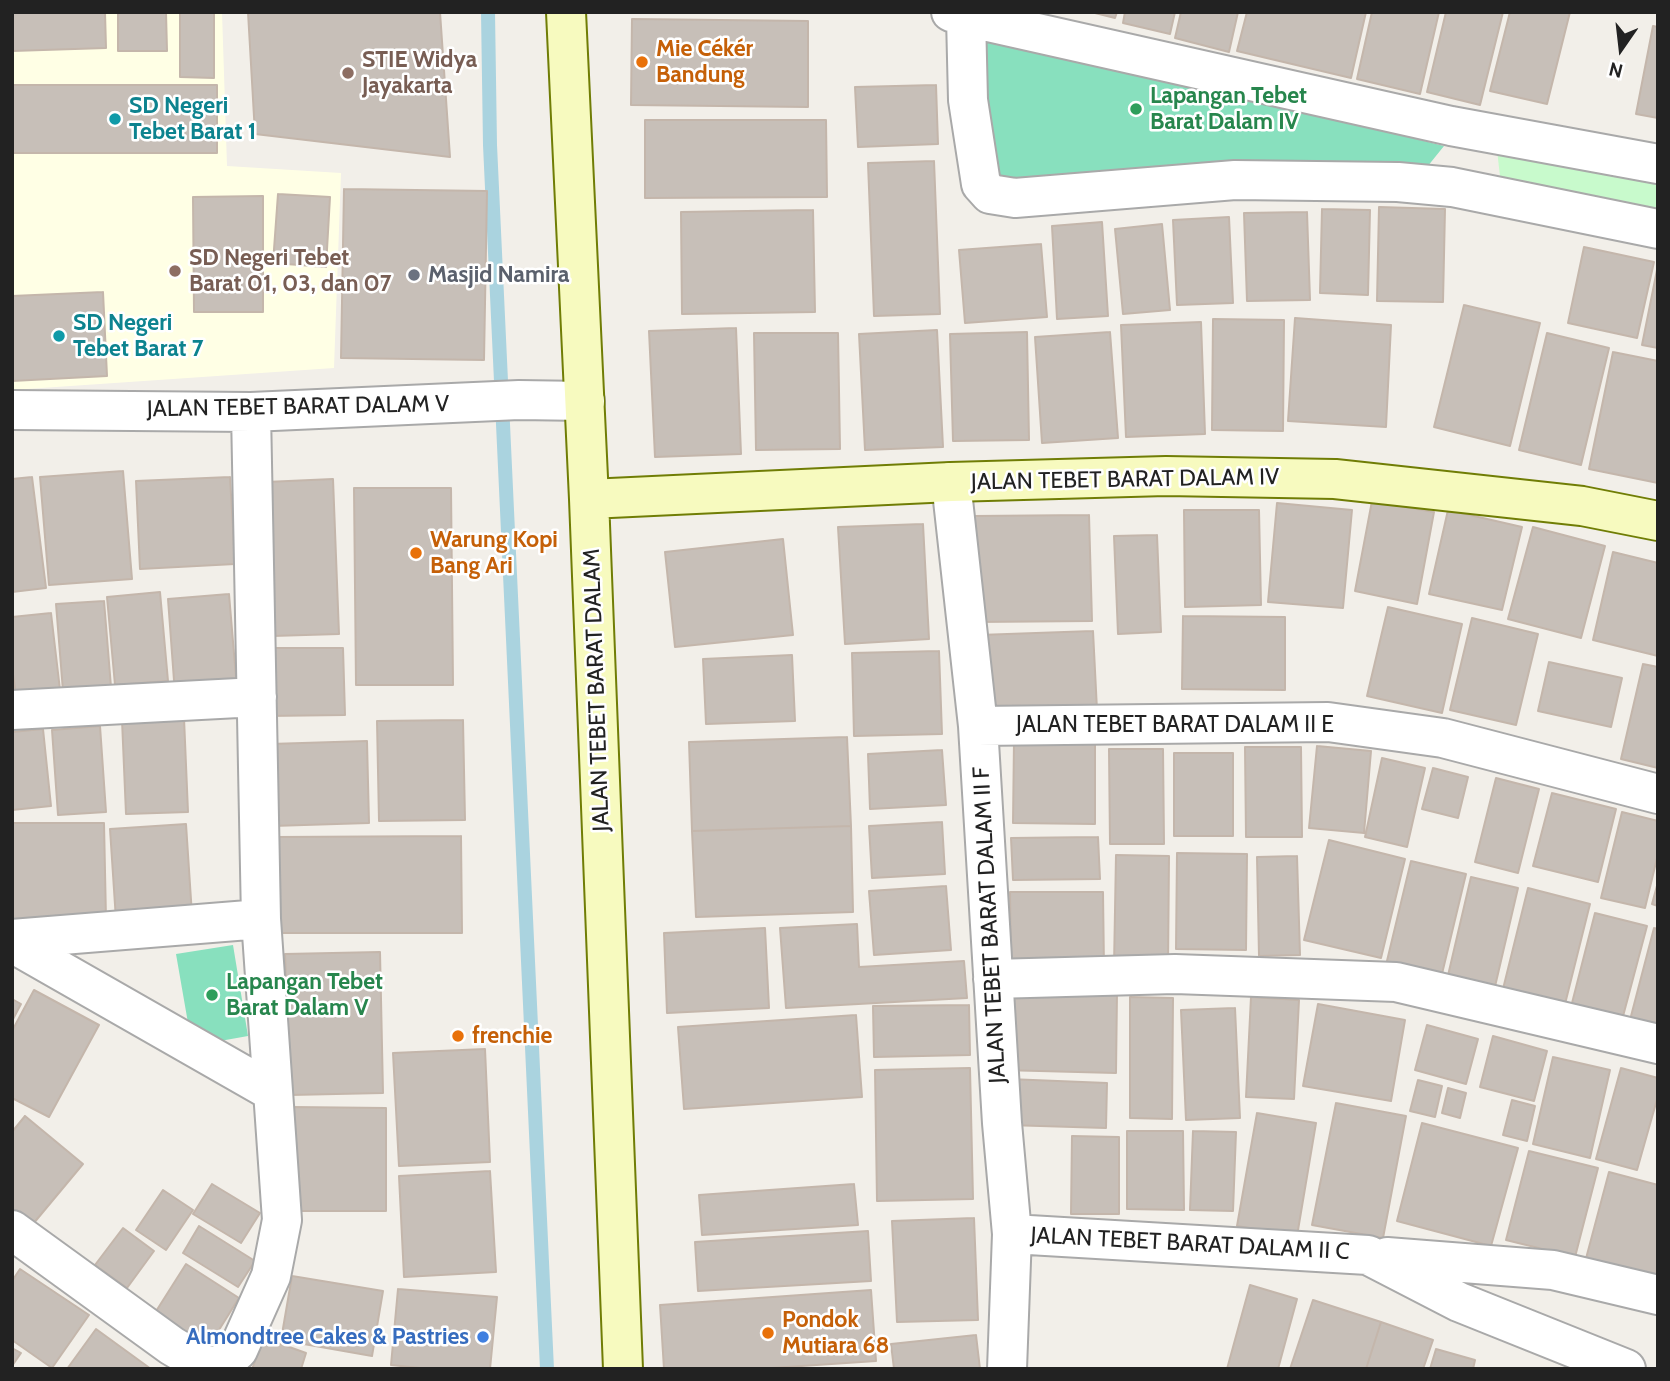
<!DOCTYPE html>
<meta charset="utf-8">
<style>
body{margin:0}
#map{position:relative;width:1670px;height:1381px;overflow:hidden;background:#f2efe9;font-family:Cabin,sans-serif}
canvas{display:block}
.frame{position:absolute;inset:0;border:14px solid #222;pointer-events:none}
.north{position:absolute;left:1586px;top:14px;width:70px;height:70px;-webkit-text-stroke:5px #fff;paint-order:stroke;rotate:194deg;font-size:19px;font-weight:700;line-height:28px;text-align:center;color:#222}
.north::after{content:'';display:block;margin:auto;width:24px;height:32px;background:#222;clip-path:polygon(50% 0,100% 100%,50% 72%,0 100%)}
</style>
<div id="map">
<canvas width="1670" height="1381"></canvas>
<div class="frame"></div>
<div class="north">N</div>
</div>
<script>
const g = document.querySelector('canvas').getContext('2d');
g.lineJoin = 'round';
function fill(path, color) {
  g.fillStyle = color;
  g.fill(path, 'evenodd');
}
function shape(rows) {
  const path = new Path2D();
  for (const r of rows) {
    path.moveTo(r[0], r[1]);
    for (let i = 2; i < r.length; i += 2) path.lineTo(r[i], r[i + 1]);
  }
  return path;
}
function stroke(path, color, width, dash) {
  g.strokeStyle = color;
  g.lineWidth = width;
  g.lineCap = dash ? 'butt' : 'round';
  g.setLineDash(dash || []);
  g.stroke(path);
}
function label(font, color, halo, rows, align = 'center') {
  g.font = font + ' Cabin,sans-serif';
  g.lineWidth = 5;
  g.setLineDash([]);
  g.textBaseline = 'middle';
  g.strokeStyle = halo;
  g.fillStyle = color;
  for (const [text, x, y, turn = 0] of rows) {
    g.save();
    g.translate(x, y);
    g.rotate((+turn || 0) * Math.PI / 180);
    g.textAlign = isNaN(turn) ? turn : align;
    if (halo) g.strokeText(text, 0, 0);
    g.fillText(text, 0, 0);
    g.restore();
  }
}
fill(shape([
 [12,12,222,12,227,166,341,173,334,368,12,390]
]), '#ffffe5');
fill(shape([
 [1497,150,1658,177,1658,215,1501,185]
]), '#c8facc');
fill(shape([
 [985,38,1333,118,1444,146,1423,172,991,184,976,99],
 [233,945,248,1036,192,1046,176,954]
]), '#88e0be');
stroke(shape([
 [488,12,490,145,547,1369]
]), '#aad3df', 14);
const building = shape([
 [12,12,105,12,106,48,12,51,12,12],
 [118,12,166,12,167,51,118,51,118,12],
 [180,12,214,12,214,78,180,77,180,12],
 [248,12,440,12,450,157,255,134,248,12],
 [1091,12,1117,12,1115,18,1091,12],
 [1125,12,1175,12,1170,34,1123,23,1125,12],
 [1181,12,1238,12,1229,52,1175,38,1181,12],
 [1247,12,1366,12,1351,78,1237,51,1247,12],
 [1372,12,1439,12,1420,94,1357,79,1372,12],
 [1446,12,1503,12,1480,105,1427,92,1446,12],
 [1510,12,1570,12,1547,104,1490,91,1510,12],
 [632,19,808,21,808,107,631,105,632,19],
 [1653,26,1658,27,1658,118,1636,114,1653,26],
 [12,85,217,85,217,153,12,153,12,85],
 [936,85,938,144,858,147,855,87,936,85],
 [645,120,826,120,827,197,645,198,645,120],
 [934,161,940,314,874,316,868,163,934,161],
 [344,189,487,191,484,360,341,358,344,189],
 [278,194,330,197,326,267,273,263,278,194],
 [263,196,263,312,194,312,193,197,263,196],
 [1379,207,1445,209,1443,302,1377,301,1379,207],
 [1322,209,1370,210,1368,295,1320,293,1322,209],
 [813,210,815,312,682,314,681,212,813,210],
 [1307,212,1310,300,1247,301,1244,213,1307,212],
 [1229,217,1233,303,1177,305,1173,220,1229,217],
 [1102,222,1108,316,1057,319,1052,226,1102,222],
 [1162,224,1170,310,1123,314,1115,229,1162,224],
 [1041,244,1047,317,965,323,959,250,1041,244],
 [1584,247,1654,262,1637,338,1568,323,1584,247],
 [1658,265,1658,348,1642,345,1658,265],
 [103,292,107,376,12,381,12,296,103,292],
 [1464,305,1540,323,1510,446,1434,427,1464,305],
 [1295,318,1391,325,1386,427,1288,421,1295,318],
 [1213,319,1284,320,1283,431,1212,430,1213,319],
 [1201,322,1205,434,1126,437,1121,325,1201,322],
 [736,328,741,454,655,457,649,331,736,328],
 [937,330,943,447,865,450,859,334,937,330],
 [1027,332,1029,440,953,441,950,334,1027,332],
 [1110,332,1118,438,1042,443,1035,337,1110,332],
 [754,333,838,333,840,449,756,450,754,333],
 [1547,333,1609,348,1581,465,1519,450,1547,333],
 [1613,352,1658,361,1658,483,1589,469,1613,352],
 [123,471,132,579,49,585,40,477,123,471],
 [32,477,46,588,12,592,12,479,32,477],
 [230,477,235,564,140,569,136,481,230,477],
 [333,479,339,634,272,636,266,482,333,479],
 [354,488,451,488,453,685,356,685,354,488],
 [1372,501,1434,512,1417,604,1355,591,1372,501],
 [1277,503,1352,510,1343,608,1268,602,1277,503],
 [1184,510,1259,510,1261,605,1185,607,1184,510],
 [1448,510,1522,527,1502,610,1429,594,1448,510],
 [1089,515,1092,621,975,622,974,516,1089,515],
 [923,524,929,639,845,644,838,527,923,524],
 [1533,527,1605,546,1581,638,1508,619,1533,527],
 [1157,535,1161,632,1118,634,1114,536,1157,535],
 [783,539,793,635,675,647,665,552,783,539],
 [1613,552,1658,563,1658,656,1593,640,1613,552],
 [160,592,168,681,115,685,107,597,160,592],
 [229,594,237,689,175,694,168,599,229,594],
 [104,601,111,687,63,691,56,604,104,601],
 [1388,607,1462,624,1442,713,1367,696,1388,607],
 [51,613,60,690,16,695,12,668,12,617,51,613],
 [1183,616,1285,617,1285,690,1182,689,1183,616],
 [1472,618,1538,634,1516,725,1450,710,1472,618],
 [1093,631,1097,710,983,715,979,635,1093,631],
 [265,648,343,648,345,715,266,716,265,648],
 [939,651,942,734,854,736,852,653,939,651],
 [792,655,795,721,706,724,703,659,792,655],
 [1549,662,1622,678,1611,727,1538,711,1549,662],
 [1643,664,1658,667,1658,768,1621,759,1643,664],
 [184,718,188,812,126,814,122,720,184,718],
 [463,720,465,820,379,821,377,721,463,720],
 [100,726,106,812,58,815,52,730,100,726],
 [43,729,51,806,12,810,12,732,43,729],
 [847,737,851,826,692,831,689,742,847,737],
 [367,741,369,823,272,826,270,744,367,741],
 [1014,741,1095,741,1095,824,1013,823,1014,741],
 [1317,746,1371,751,1364,833,1309,828,1317,746],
 [1245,747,1301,747,1302,837,1246,837,1245,747],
 [1109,749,1163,749,1164,844,1110,844,1109,749],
 [942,750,946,805,870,809,868,754,942,750],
 [1174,753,1233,753,1233,836,1174,836,1174,753],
 [1382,758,1425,768,1407,847,1365,837,1382,758],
 [1433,768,1468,777,1458,818,1422,809,1433,768],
 [1496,778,1539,789,1518,873,1475,862,1496,778],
 [1552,793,1616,809,1598,882,1533,866,1552,793],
 [1622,812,1658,821,1658,854,1645,908,1601,898,1622,812],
 [942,822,945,874,872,878,869,826,942,822],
 [12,823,104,823,106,919,12,920,12,823],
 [186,824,192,915,116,920,110,829,186,824],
 [851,826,853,912,696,917,692,831,851,826],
 [461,836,462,933,277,933,276,837,461,836],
 [1098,837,1100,879,1013,880,1011,838,1098,837],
 [1329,840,1405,859,1381,958,1304,940,1329,840],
 [1177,853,1247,854,1246,950,1176,949,1177,853],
 [1116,855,1169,856,1168,966,1114,966,1116,855],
 [1297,856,1300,955,1259,956,1257,857,1297,856],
 [1411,861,1466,874,1441,978,1386,965,1411,861],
 [1471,877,1518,888,1493,995,1446,984,1471,877],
 [1658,882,1658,906,1652,904,1658,882],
 [946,886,951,950,874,955,869,891,946,886],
 [1528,888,1590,904,1565,1004,1503,989,1528,888],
 [1010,892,1103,892,1104,969,1011,970,1010,892],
 [1595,913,1647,926,1622,1020,1571,1007,1595,913],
 [857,924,859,967,964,961,967,998,786,1008,780,928,857,924],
 [765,928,769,1008,667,1013,664,933,765,928],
 [1654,928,1658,929,1658,1028,1630,1020,1654,928],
 [380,952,383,1093,290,1095,285,954,380,952],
 [34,990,99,1025,49,1117,12,1098,12,1031,34,990],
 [1002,990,1117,992,1116,1073,1001,1070,1002,990],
 [1130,997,1173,998,1172,1119,1130,1118,1130,997],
 [1251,997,1299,1000,1294,1099,1246,1097,1251,997],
 [12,999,21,1004,12,1021,12,999],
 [1318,1004,1405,1020,1391,1101,1303,1086,1318,1004],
 [969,1005,970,1055,874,1057,873,1006,969,1005],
 [1235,1008,1240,1118,1186,1120,1181,1010,1235,1008],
 [856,1015,862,1097,684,1109,678,1027,856,1015],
 [1427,1025,1478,1039,1466,1084,1415,1070,1427,1025],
 [1493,1036,1547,1051,1534,1101,1480,1087,1493,1036],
 [485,1049,490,1162,399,1166,393,1053,485,1049],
 [1553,1057,1610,1070,1590,1158,1533,1144,1553,1057],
 [970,1068,973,1199,877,1201,875,1070,970,1068],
 [1621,1068,1658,1078,1658,1096,1637,1170,1596,1159,1621,1068],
 [1008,1079,1107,1083,1106,1128,1007,1125,1008,1079],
 [1418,1080,1442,1086,1435,1117,1410,1111,1418,1080],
 [1448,1088,1466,1093,1460,1118,1442,1113,1448,1088],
 [1512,1100,1535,1106,1527,1141,1503,1135,1512,1100],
 [1336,1103,1406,1116,1383,1238,1312,1225,1336,1103],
 [292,1107,386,1108,386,1211,292,1211,292,1107],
 [1257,1113,1316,1123,1297,1236,1237,1226,1257,1113],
 [25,1116,83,1164,23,1236,12,1227,12,1132,25,1116],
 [1422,1123,1518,1148,1491,1246,1397,1221,1422,1123],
 [1127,1131,1183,1131,1184,1210,1127,1209,1127,1131],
 [1193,1131,1236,1132,1233,1211,1190,1210,1193,1131],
 [1072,1136,1119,1137,1119,1214,1071,1214,1072,1136],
 [1529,1151,1598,1168,1575,1257,1506,1240,1529,1151],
 [490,1171,496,1272,404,1277,399,1176,490,1171],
 [1609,1172,1658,1185,1658,1285,1584,1266,1609,1172],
 [212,1184,260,1213,241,1243,193,1214,212,1184],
 [854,1184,858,1225,702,1235,699,1195,854,1184],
 [163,1190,193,1210,166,1250,136,1230,163,1190],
 [974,1218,978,1320,897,1322,892,1221,974,1218],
 [199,1226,255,1261,238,1287,183,1253,199,1226],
 [123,1228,154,1251,127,1288,95,1265,123,1228],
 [868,1231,871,1281,698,1291,695,1242,868,1231],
 [186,1264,239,1298,207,1349,153,1316,186,1264],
 [20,1269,89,1315,52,1368,12,1340,12,1281,20,1269],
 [292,1276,383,1291,372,1356,281,1340,292,1276],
 [1250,1285,1297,1299,1278,1369,1227,1369,1250,1285],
 [398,1289,497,1297,490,1369,430,1369,391,1365,398,1289],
 [871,1290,876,1361,757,1369,664,1369,660,1305,871,1290],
 [1313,1300,1381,1322,1366,1369,1290,1369,1313,1300],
 [1381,1322,1433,1340,1423,1369,1366,1369,1381,1322],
 [96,1329,151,1369,67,1369,96,1329],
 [976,1335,980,1369,894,1369,891,1344,976,1335],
 [264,1338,306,1353,301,1369,252,1369,264,1338],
 [12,1348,21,1353,12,1366,12,1348],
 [1436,1349,1475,1360,1473,1369,1430,1369,1436,1349]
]);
fill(building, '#c7bfb8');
stroke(building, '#c4b6ab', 2);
const street = shape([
 [951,12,966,17,1451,126,1658,164],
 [966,17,968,100,981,184,990,194,1015,198,1235,180,1398,182,1452,187,1658,229],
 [12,410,251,412,519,400,585,401],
 [951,482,978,726,1002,1123,1012,1234,1007,1369],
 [12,710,257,697],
 [978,726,1328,722,1443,738,1658,794],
 [12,939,261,919],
 [12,943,273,1092],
 [993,979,1175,974,1396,982,1658,1044],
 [12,1230,172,1346,206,1366,221,1365,238,1350,271,1276,282,1220,261,919,251,412],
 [1012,1234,1368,1255,1459,1302,1626,1369],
 [1387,1257,1553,1270,1658,1295]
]);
const secondary = shape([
 [566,12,589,499,623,1369],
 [589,499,951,482,1166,476,1335,479,1582,506,1658,521]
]);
stroke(street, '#a9a9a9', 42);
stroke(secondary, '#707d05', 42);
stroke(street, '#fff', 38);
stroke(secondary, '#f7fabf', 38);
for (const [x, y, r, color] of [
 [642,62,7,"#e8710a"],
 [348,73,7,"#8d6e63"],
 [1136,109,7,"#2e9e5b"],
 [115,119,7,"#0f9aa8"],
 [175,271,7,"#8d6e63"],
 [414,275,7,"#6b7280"],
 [59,336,7,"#0f9aa8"],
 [416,553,7,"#e8710a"],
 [212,995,7,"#2e9e5b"],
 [458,1036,7,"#e8710a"],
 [768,1333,7,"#e8710a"],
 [483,1337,7,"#3f7fe0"]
]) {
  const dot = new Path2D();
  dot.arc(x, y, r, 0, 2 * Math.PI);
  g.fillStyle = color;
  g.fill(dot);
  stroke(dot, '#fff', 2.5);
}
label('bold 23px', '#c56008', '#fff', [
 ["Mie Cékér",656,49],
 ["Bandung",656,75],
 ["Warung Kopi",430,540],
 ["Bang Ari",430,566],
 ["frenchie",472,1036],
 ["Pondok",782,1320],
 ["Mutiara 68",782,1346]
], 'left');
label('bold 23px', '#785e54', '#fff', [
 ["STIE Widya",362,60],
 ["Jayakarta",362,86],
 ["SD Negeri Tebet",189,258],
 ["Barat 01, 03, dan 07",189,284]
], 'left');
label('bold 23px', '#27864d', '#fff', [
 ["Lapangan Tebet",1150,96],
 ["Barat Dalam IV",1150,122],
 ["Lapangan Tebet",226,982],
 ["Barat Dalam V",226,1008]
], 'left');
label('bold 23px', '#0d838f', '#fff', [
 ["SD Negeri",129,106],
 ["Tebet Barat 1",129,132],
 ["SD Negeri",73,323],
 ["Tebet Barat 7",73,349]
], 'left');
label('bold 23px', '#5b616d', '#fff', [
 ["Masjid Namira",428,275]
], 'left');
label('23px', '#222', '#fff', [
 ["JALAN TEBET BARAT DALAM V",298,407,-1],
 ["JALAN TEBET BARAT DALAM IV",1125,480,-1],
 ["JALAN TEBET BARAT DALAM",597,690,-92],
 ["JALAN TEBET BARAT DALAM II E",1175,725],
 ["JALAN TEBET BARAT DALAM II F",990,925,-93],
 ["JALAN TEBET BARAT DALAM II C",1190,1244,3]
]);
label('bold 23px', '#366cbe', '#fff', [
 ["Almondtree Cakes & Pastries",469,1337]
], 'right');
</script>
